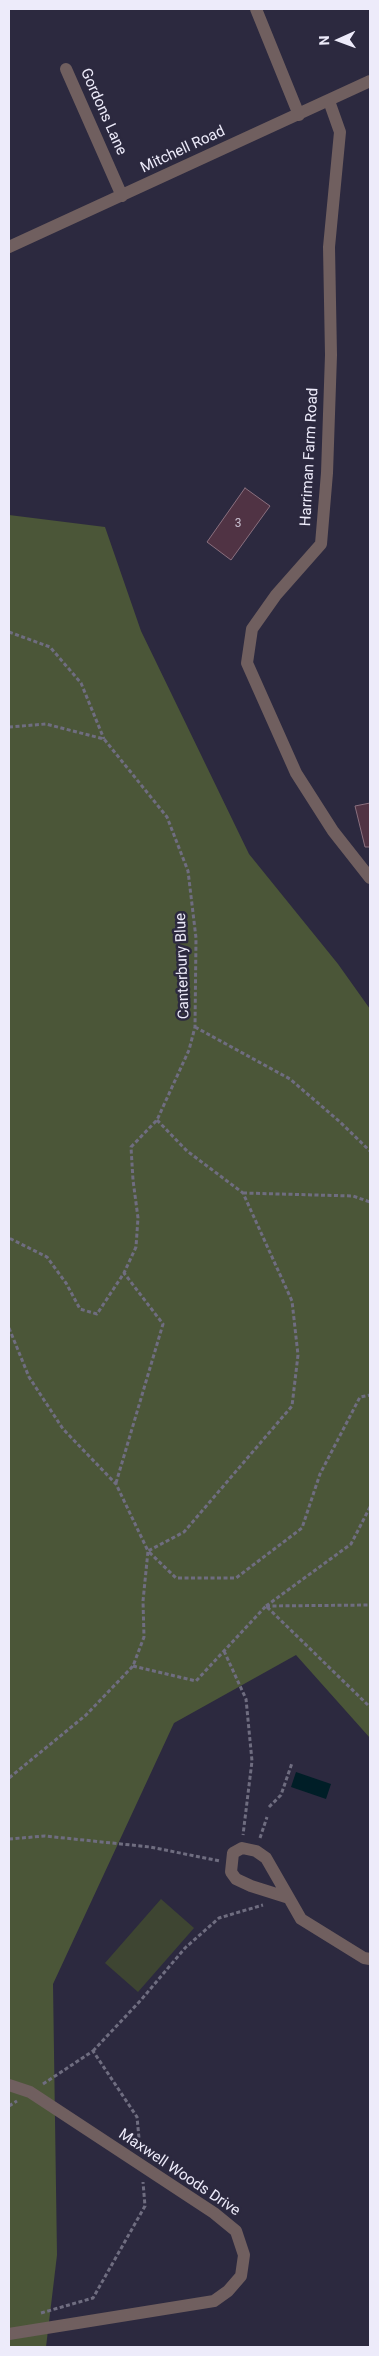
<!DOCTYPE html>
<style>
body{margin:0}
#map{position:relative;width:379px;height:2356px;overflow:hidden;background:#2c293f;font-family:Roboto,sans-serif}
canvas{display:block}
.frame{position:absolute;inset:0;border:10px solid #edebfa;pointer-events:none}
.north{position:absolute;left:314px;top:15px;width:50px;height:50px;-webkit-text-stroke:4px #2c293f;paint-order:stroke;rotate:268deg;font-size:14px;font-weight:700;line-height:20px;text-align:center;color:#edebfa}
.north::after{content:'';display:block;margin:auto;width:18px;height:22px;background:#edebfa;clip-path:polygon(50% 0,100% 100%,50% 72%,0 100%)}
</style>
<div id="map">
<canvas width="379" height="2356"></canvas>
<div class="frame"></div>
<div class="north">N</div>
</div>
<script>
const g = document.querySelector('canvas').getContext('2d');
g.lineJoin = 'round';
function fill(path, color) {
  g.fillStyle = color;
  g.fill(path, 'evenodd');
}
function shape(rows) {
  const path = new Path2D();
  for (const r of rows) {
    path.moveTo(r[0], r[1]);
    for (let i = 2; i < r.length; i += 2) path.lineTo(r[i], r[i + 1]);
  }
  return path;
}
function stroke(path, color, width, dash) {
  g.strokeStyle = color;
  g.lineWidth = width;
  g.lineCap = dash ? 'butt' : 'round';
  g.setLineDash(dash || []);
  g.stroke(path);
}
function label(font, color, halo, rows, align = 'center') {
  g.font = font + ' Roboto,sans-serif';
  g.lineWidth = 5;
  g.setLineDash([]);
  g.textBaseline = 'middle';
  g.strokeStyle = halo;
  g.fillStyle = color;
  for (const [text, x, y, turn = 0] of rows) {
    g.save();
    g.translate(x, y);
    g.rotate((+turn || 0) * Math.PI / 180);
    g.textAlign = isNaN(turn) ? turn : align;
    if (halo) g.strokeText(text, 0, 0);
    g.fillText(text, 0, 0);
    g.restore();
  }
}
fill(shape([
 [161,1899,194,1928,138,1992,105,1963]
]), '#3e4532');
fill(shape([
 [9,515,105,527,141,631,249,854,338,964,370,1009,370,1738,296,1655,174,1723,53,1984,57,2255,46,2347,9,2347]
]), '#4b5638');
fill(shape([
 [296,1772,331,1784,326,1799,291,1787]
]), '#001e27');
const building = shape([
 [245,488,270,506,231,560,207,542,245,488],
 [370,803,370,847,365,847,355,806,370,803]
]);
fill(building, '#503344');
stroke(building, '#8a707f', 1);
stroke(shape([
 [9,632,50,647,81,683,104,739],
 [9,727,46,724,104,739,167,817,188,871,196,938,195,1027,189,1050,157,1120,131,1147,133,1180,138,1218,136,1247,124,1273,97,1314,80,1309,66,1283,47,1257,9,1238],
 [195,1027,290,1079,340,1122,370,1151],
 [157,1120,187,1151,243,1193,292,1301,298,1355,292,1406,184,1532,148,1551,176,1578,236,1578,302,1528,320,1474,360,1397,370,1395],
 [243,1193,353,1196,370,1202],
 [9,1328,29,1377,63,1429,116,1484,148,1551,143,1601,144,1637,133,1666,86,1715,9,1778],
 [116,1483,163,1324,124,1273],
 [266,1606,351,1544,370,1507],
 [266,1606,370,1605],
 [224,1651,246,1699,252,1761,243,1835],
 [133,1666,196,1681,266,1606,370,1707],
 [269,1807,281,1795,292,1763],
 [260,1838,267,1817],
 [9,1839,45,1836,150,1847,220,1861],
 [93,2051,141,2000,185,1948,219,1918,263,1905],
 [43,2084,93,2051,137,2117,140,2149],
 [9,2106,17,2101],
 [41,2313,93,2298,145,2206,143,2182]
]), '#6f6d80', 3, [4, 2.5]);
stroke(shape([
 [256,9,299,115],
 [66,69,122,196],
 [329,101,340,132,329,247,331,355,327,473,321,544,276,595,252,629,247,663,296,773,333,831,370,878],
 [9,247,370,81],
 [289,1898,251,1886,236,1879,231,1872,233,1853,242,1848,256,1851,266,1858,289,1898,301,1919,364,1958,370,1959],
 [9,2085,30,2092,214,2213,236,2231,244,2255,241,2276,228,2291,214,2301,9,2334]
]), '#705f5f', 12);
label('12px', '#c6bdcc', null, [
 ["3",238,524]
]);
label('15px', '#edebfa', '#2c293f', [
 ["Gordons Lane",103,112,66],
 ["Mitchell Road",183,150,-25],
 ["Harriman Farm Road",310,457,-87],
 ["Canterbury Blue",183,966,-92],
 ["Maxwell Woods Drive",179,2173,34]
]);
</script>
